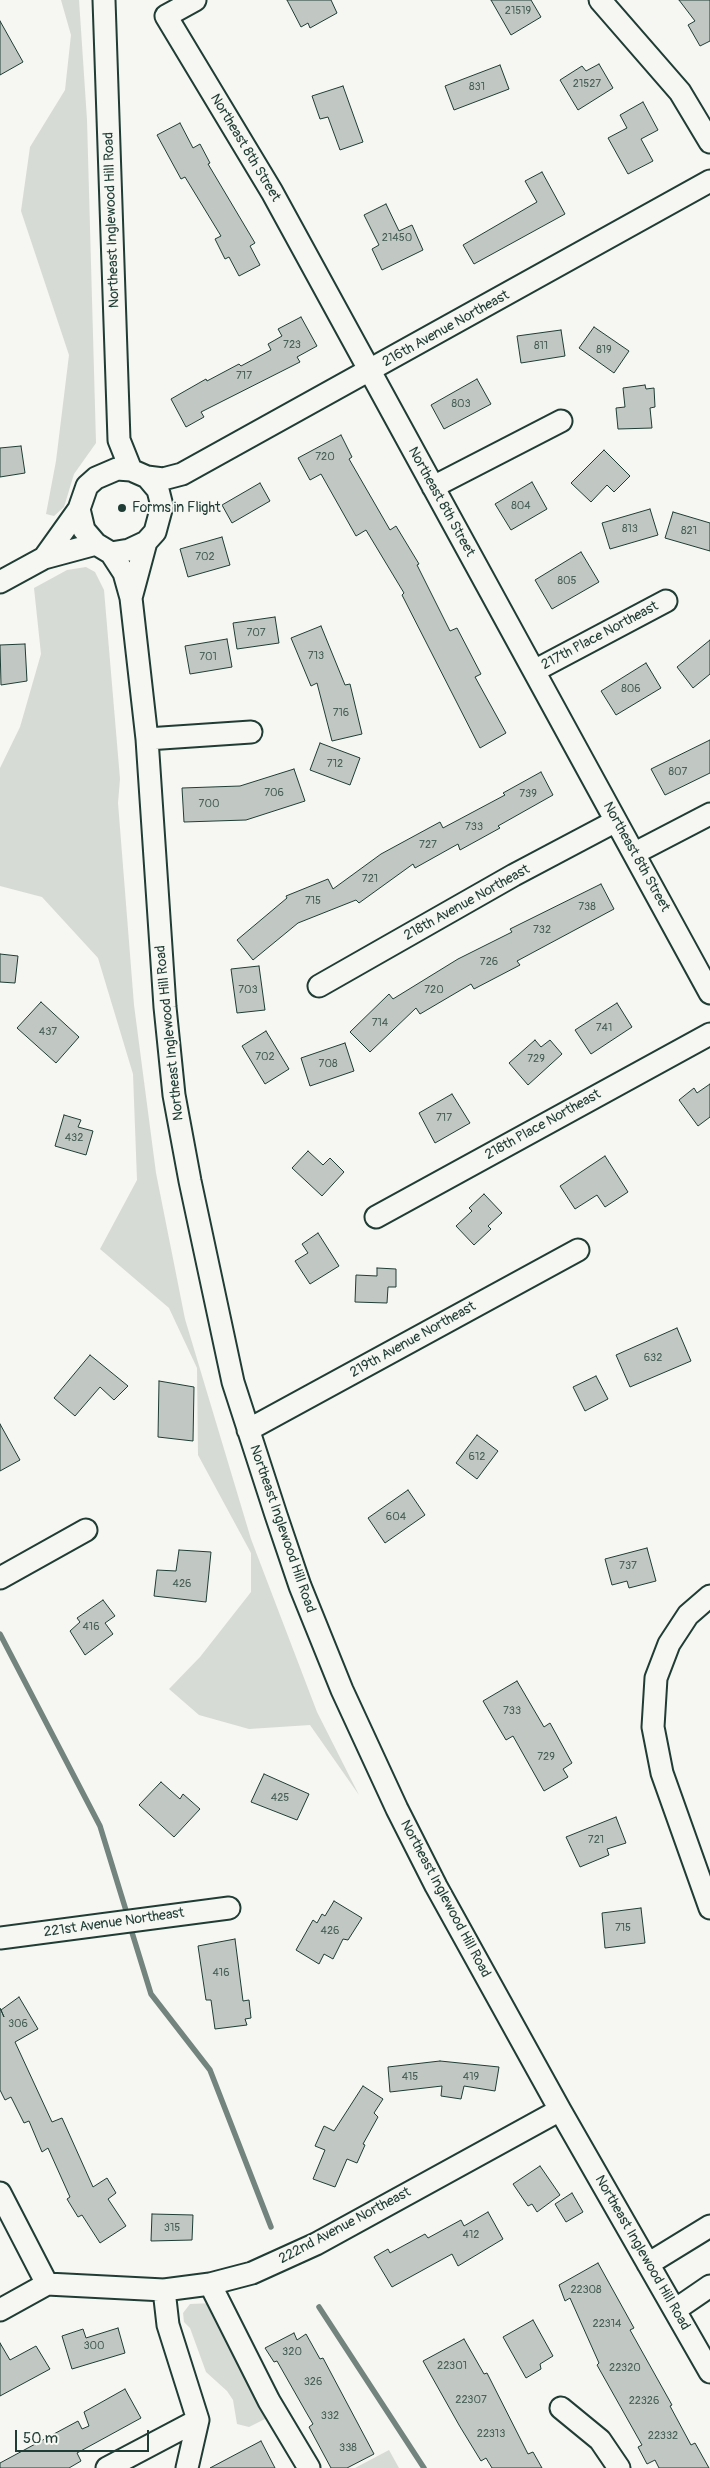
<!DOCTYPE html>
<style>
body{margin:0}
#map{position:relative;width:710px;height:2468px;overflow:hidden;background:#f6f6f2;font-family:Pangolin,sans-serif}
canvas{display:block}
.scale{position:absolute;left:15px;top:2430px;width:134px;height:22px;box-sizing:border-box;border:2px solid #1f3d34;border-top:0;padding-left:6px;font-size:15px;line-height:18px;white-space:nowrap;color:#1f3d34;-webkit-text-stroke:4px #f6f6f2;paint-order:stroke}
</style>
<div id="map">
<canvas width="710" height="2468"></canvas>
<div class="scale">50 m</div>
</div>
<script>
const g = document.querySelector('canvas').getContext('2d');
g.lineJoin = 'round';
function fill(path, color) {
  g.fillStyle = color;
  g.fill(path, 'evenodd');
}
function shape(rows) {
  const path = new Path2D();
  for (const r of rows) {
    path.moveTo(r[0], r[1]);
    for (let i = 2; i < r.length; i += 2) path.lineTo(r[i], r[i + 1]);
  }
  return path;
}
function stroke(path, color, width, dash) {
  g.strokeStyle = color;
  g.lineWidth = width;
  g.lineCap = dash ? 'butt' : 'round';
  g.setLineDash(dash || []);
  g.stroke(path);
}
function label(font, color, halo, rows, align = 'center') {
  g.font = font + ' Pangolin,sans-serif';
  g.lineWidth = 4;
  g.setLineDash([]);
  g.textBaseline = 'middle';
  g.strokeStyle = halo;
  g.fillStyle = color;
  for (const [text, x, y, turn = 0] of rows) {
    g.save();
    g.translate(x, y);
    g.rotate((+turn || 0) * Math.PI / 180);
    g.textAlign = isNaN(turn) ? turn : align;
    if (halo) g.strokeText(text, 0, 0);
    g.fillText(text, 0, 0);
    g.restore();
  }
}
fill(shape([
 [61,0,79,0,87,120,96,443,74,474,64,507,54,516,46,514,56,461,69,355,21,211,30,147,65,90,71,35],
 [86,567,95,572,104,590,120,779,118,803,134,1005,156,1173,185,1319,251,1539,317,1712,359,1795,310,1725,249,1729,199,1715,169,1689,200,1657,251,1592,251,1553,198,1455,197,1368,169,1308,100,1249,137,1180,133,1074,98,958,42,897,0,886,0,768,20,727,41,654,34,588,67,570],
 [214,2303,273,2415,249,2427,237,2424,233,2400,227,2391,206,2372,190,2328,184,2322,183,2313,190,2304],
 [389,2450,399,2468,355,2468]
]), '#d6dbd6');
stroke(shape([
 [0,1634,100,1826,128,1917],
 [130,1926,151,1994,210,2070,271,2227],
 [319,2307,424,2468]
]), '#72847d', 5.5);
const building = shape([
 [287,0,331,0,337,13,310,28,308,23,301,27,287,0],
 [491,0,531,0,541,17,511,35,491,0],
 [679,0,710,0,710,41,700,46,688,25,695,21,679,0],
 [0,21,23,62,0,75,0,21],
 [599,64,613,88,578,110,560,80,582,66,586,71,599,64],
 [500,65,509,89,454,110,445,86,500,65],
 [343,86,363,142,340,150,328,117,320,119,312,96,343,86],
 [643,102,658,130,641,139,653,161,628,174,608,138,627,128,620,115,643,102],
 [180,123,193,148,200,144,210,163,208,164,255,243,250,246,260,265,239,276,229,257,225,259,215,239,221,236,185,177,181,179,157,135,180,123],
 [542,172,565,214,474,264,463,245,537,202,525,181,542,172],
 [386,204,399,231,412,225,423,250,382,270,372,249,379,245,364,215,386,204],
 [301,317,317,346,297,357,300,362,201,412,204,417,186,427,171,399,206,379,207,381,239,364,241,366,271,350,268,344,282,336,278,329,301,317],
 [594,327,629,351,614,373,579,348,594,327],
 [561,330,565,356,521,363,517,336,561,330],
 [477,379,491,404,444,429,431,405,477,379],
 [645,385,646,389,654,388,655,407,650,408,652,428,618,429,616,408,625,407,623,388,645,385],
 [341,435,352,457,349,459,390,530,396,526,419,564,417,565,450,631,457,628,481,674,475,677,506,733,480,748,402,595,404,593,366,530,356,536,321,474,310,480,298,458,341,435],
 [21,446,25,473,0,477,0,448,21,446],
 [604,450,630,476,614,492,607,485,591,502,571,483,604,450],
 [532,482,547,509,511,530,495,504,532,482],
 [260,483,270,501,232,523,222,505,260,483],
 [650,509,658,535,610,549,602,523,650,509],
 [673,512,710,523,710,551,665,538,673,512],
 [222,537,230,565,188,577,180,549,222,537],
 [581,552,599,582,552,609,535,580,581,552],
 [275,617,279,643,237,649,233,623,275,617],
 [321,626,345,685,350,684,362,734,332,741,317,683,311,686,291,638,321,626],
 [227,639,232,667,190,674,185,646,227,639],
 [710,640,710,674,693,688,677,667,710,640],
 [25,644,27,681,1,685,0,645,25,644],
 [646,663,661,688,616,715,601,691,646,663],
 [710,740,710,773,665,795,651,769,710,740],
 [320,743,360,758,350,785,310,770,320,743],
 [294,769,305,801,246,820,184,822,182,788,240,786,294,769],
 [541,772,553,795,498,826,500,828,460,850,458,844,415,868,413,864,359,903,356,900,298,923,253,960,237,940,287,898,286,896,328,879,333,889,381,854,440,822,443,828,505,795,503,793,541,772],
 [601,884,614,909,517,961,520,965,474,989,471,984,420,1014,416,1008,370,1052,350,1032,389,994,393,999,458,959,512,932,510,929,601,884],
 [0,954,18,956,15,983,0,982,0,954],
 [259,966,265,1010,237,1013,231,969,259,966],
 [41,1002,79,1037,56,1063,17,1028,41,1002],
 [617,1003,632,1027,591,1054,575,1030,617,1003],
 [266,1031,289,1069,265,1084,242,1046,266,1031],
 [535,1040,541,1047,550,1040,562,1054,528,1085,509,1063,535,1040],
 [345,1043,354,1071,310,1086,301,1058,345,1043],
 [710,1084,710,1117,698,1126,679,1100,694,1088,697,1093,710,1084],
 [452,1094,470,1123,435,1143,419,1113,452,1094],
 [64,1115,81,1120,78,1127,93,1131,86,1155,55,1146,64,1115],
 [308,1151,323,1165,330,1158,344,1172,322,1196,292,1168,308,1151],
 [605,1156,628,1192,605,1207,597,1195,575,1209,560,1186,605,1156],
 [484,1194,502,1213,488,1226,491,1229,474,1245,456,1226,472,1211,469,1208,484,1194],
 [318,1233,339,1266,310,1284,295,1261,308,1253,302,1244,318,1233],
 [377,1268,396,1269,396,1287,388,1287,387,1303,355,1302,356,1275,377,1276,377,1268],
 [677,1328,691,1361,630,1387,616,1355,677,1328],
 [90,1355,128,1386,114,1400,100,1387,75,1416,54,1398,90,1355],
 [596,1376,608,1399,585,1411,573,1387,596,1376],
 [159,1381,194,1387,193,1441,158,1437,159,1381],
 [0,1424,20,1460,0,1471,0,1424],
 [477,1435,498,1451,477,1479,456,1463,477,1435],
 [408,1490,425,1515,385,1543,368,1518,408,1490],
 [647,1548,656,1581,629,1588,627,1581,612,1585,605,1559,647,1548],
 [179,1550,211,1552,206,1602,154,1596,157,1570,176,1571,179,1550],
 [103,1600,115,1616,105,1623,113,1634,85,1655,70,1631,80,1622,77,1618,103,1600],
 [517,1681,544,1727,550,1723,572,1763,563,1769,568,1777,544,1791,513,1736,506,1740,483,1701,517,1681],
 [264,1774,309,1794,297,1820,251,1802,264,1774],
 [161,1782,180,1799,183,1794,200,1809,174,1837,139,1805,161,1782],
 [616,1817,626,1843,607,1849,609,1855,580,1867,566,1837,616,1817],
 [334,1901,362,1918,348,1940,343,1939,333,1959,324,1954,319,1964,296,1950,313,1920,317,1923,322,1914,325,1916,334,1901],
 [641,1908,645,1943,605,1948,602,1913,641,1908],
 [235,1939,243,2001,249,2000,251,2018,245,2019,247,2025,215,2029,211,2000,206,2000,198,1946,235,1939],
 [19,1997,38,2029,15,2042,52,2122,62,2118,93,2187,107,2178,116,2193,108,2199,126,2226,100,2243,82,2215,78,2217,67,2199,70,2197,48,2148,42,2152,29,2121,24,2123,11,2097,5,2100,0,2090,0,2008,4,2017,1,2010,19,1997],
 [440,2061,499,2067,495,2091,464,2086,461,2099,441,2096,442,2086,390,2092,388,2067,440,2061],
 [363,2086,383,2099,374,2113,378,2117,363,2144,365,2145,357,2163,347,2159,335,2187,313,2179,325,2150,315,2146,324,2126,334,2131,363,2086],
 [540,2166,560,2195,537,2212,532,2204,528,2206,513,2184,540,2166],
 [572,2193,583,2212,566,2222,555,2204,572,2193],
 [488,2212,503,2239,458,2266,452,2254,392,2287,374,2257,388,2249,390,2253,425,2234,428,2238,461,2220,464,2226,488,2212],
 [152,2214,193,2215,192,2240,151,2241,152,2214],
 [598,2263,634,2328,630,2330,672,2405,670,2406,691,2445,695,2443,709,2468,659,2468,655,2460,647,2464,638,2447,642,2445,597,2365,599,2363,570,2298,565,2301,559,2285,598,2263],
 [533,2320,553,2356,540,2364,541,2369,526,2378,503,2337,533,2320],
 [118,2328,125,2353,72,2369,62,2336,83,2329,86,2338,118,2328],
 [294,2333,297,2340,306,2334,320,2359,323,2358,374,2454,347,2468,331,2468,309,2427,313,2424,306,2412,277,2361,274,2362,265,2348,294,2333],
 [464,2339,484,2374,487,2373,528,2454,533,2452,542,2468,492,2468,486,2458,481,2461,459,2425,423,2361,464,2339],
 [0,2343,10,2360,36,2346,50,2369,0,2396,0,2343],
 [125,2389,141,2418,77,2453,81,2461,69,2468,0,2468,0,2463,78,2421,82,2429,89,2426,84,2412,125,2389],
 [261,2441,275,2468,210,2468,261,2441]
]);
fill(building, '#c1c8c3');
stroke(building, '#1f3d34', 1);
const minor = shape([
 [104,0,119,440,131,470],
 [195,0,166,16,272,192,710,993],
 [600,0,680,92,710,142],
 [117,469,131,470,147,477,158,490,162,506,155,532,146,542,129,550,111,553,96,544,84,530,79,509,87,486,96,478,117,469],
 [147,477,163,479,182,474,710,181],
 [433,487,561,421],
 [111,553,124,573,131,598,147,739,165,1007,174,1095,190,1181,233,1382,276,1515,300,1586,342,1690,397,1809,436,1886,560,2110,710,2372],
 [44,558,79,509],
 [0,582,44,558,96,544],
 [131,598,146,542],
 [534,671,666,601],
 [147,739,251,732],
 [635,853,710,814],
 [319,986,514,875,616,821],
 [376,1217,710,1034],
 [248,1430,578,1250],
 [0,1578,86,1530],
 [710,1596,688,1615,669,1644,656,1678,653,1727,662,1773,710,1908],
 [0,1938,229,1908],
 [0,2193,47,2284],
 [648,2264,710,2226],
 [210,2284,269,2401,309,2468],
 [164,2290,168,2325,198,2420],
 [0,2310,47,2284,164,2290,210,2284,252,2273,316,2244,560,2110],
 [675,2310,710,2286],
 [561,2408,600,2440,619,2468],
 [107,2468,198,2420,187,2468]
]);
stroke(minor, '#1f3d34', 25);
stroke(minor, '#f6f6f2', 21);
for (const [x, y, r, color] of [
 [122,508,5,"#1f3d34"]
]) {
  const dot = new Path2D();
  dot.arc(x, y, r, 0, 2 * Math.PI);
  g.fillStyle = color;
  g.fill(dot);
  stroke(dot, '#f6f6f2', 2);
}
label('11px', '#486058', null, [
 ["21519",518,11],
 ["21527",587,84],
 ["831",477,87],
 ["21450",397,238],
 ["723",292,345],
 ["811",541,346],
 ["819",604,350],
 ["717",244,376],
 ["803",461,404],
 ["720",325,457],
 ["804",521,506],
 ["813",630,529],
 ["821",689,531],
 ["702",205,557],
 ["805",567,581],
 ["707",256,633],
 ["713",316,656],
 ["701",208,657],
 ["806",631,689],
 ["716",341,713],
 ["712",335,764],
 ["807",678,772],
 ["706",274,793],
 ["739",528,794],
 ["700",209,804],
 ["733",474,827],
 ["727",428,845],
 ["721",370,879],
 ["715",313,901],
 ["738",587,907],
 ["732",542,930],
 ["726",489,962],
 ["703",248,990],
 ["720",434,990],
 ["714",380,1023],
 ["741",604,1028],
 ["437",48,1032],
 ["702",265,1057],
 ["729",536,1059],
 ["708",328,1064],
 ["717",444,1118],
 ["432",74,1138],
 ["632",653,1358],
 ["612",477,1457],
 ["604",396,1517],
 ["737",628,1566],
 ["426",182,1584],
 ["416",91,1627],
 ["733",512,1711],
 ["729",546,1757],
 ["425",280,1798],
 ["721",596,1840],
 ["715",623,1928],
 ["426",330,1931],
 ["416",221,1973],
 ["306",18,2024],
 ["415",410,2077],
 ["419",471,2077],
 ["315",172,2228],
 ["412",471,2235],
 ["22308",586,2290],
 ["22314",607,2324],
 ["300",94,2346],
 ["320",292,2352],
 ["22301",452,2366],
 ["22320",625,2368],
 ["326",313,2382],
 ["22307",471,2400],
 ["22326",644,2401],
 ["332",330,2416],
 ["22313",491,2434],
 ["22332",663,2436],
 ["338",348,2448]
]);
label('14px', '#1f3d34', '#f6f6f2', [
 ["Northeast 8th Street",245,148,59],
 ["Northeast Inglewood Hill Road",112,220,-92],
 ["216th Avenue Northeast",446,329,-29],
 ["Northeast 8th Street",441,502,61],
 ["217th Place Northeast",600,636,-28],
 ["Northeast 8th Street",636,857,61],
 ["218th Avenue Northeast",467,903,-29],
 ["Northeast Inglewood Hill Road",170,1033,-96],
 ["218th Place Northeast",543,1125,-29],
 ["219th Avenue Northeast",413,1340,-29],
 ["Northeast Inglewood Hill Road",282,1529,71],
 ["Northeast Inglewood Hill Road",445,1899,62],
 ["221st Avenue Northeast",114,1923,-8],
 ["222nd Avenue Northeast",345,2226,-28],
 ["Northeast Inglewood Hill Road",642,2253,60]
]);
label('14px', '#1f3d34', '#f6f6f2', [
 ["Forms in Flight",132,508]
], 'left');
</script>
